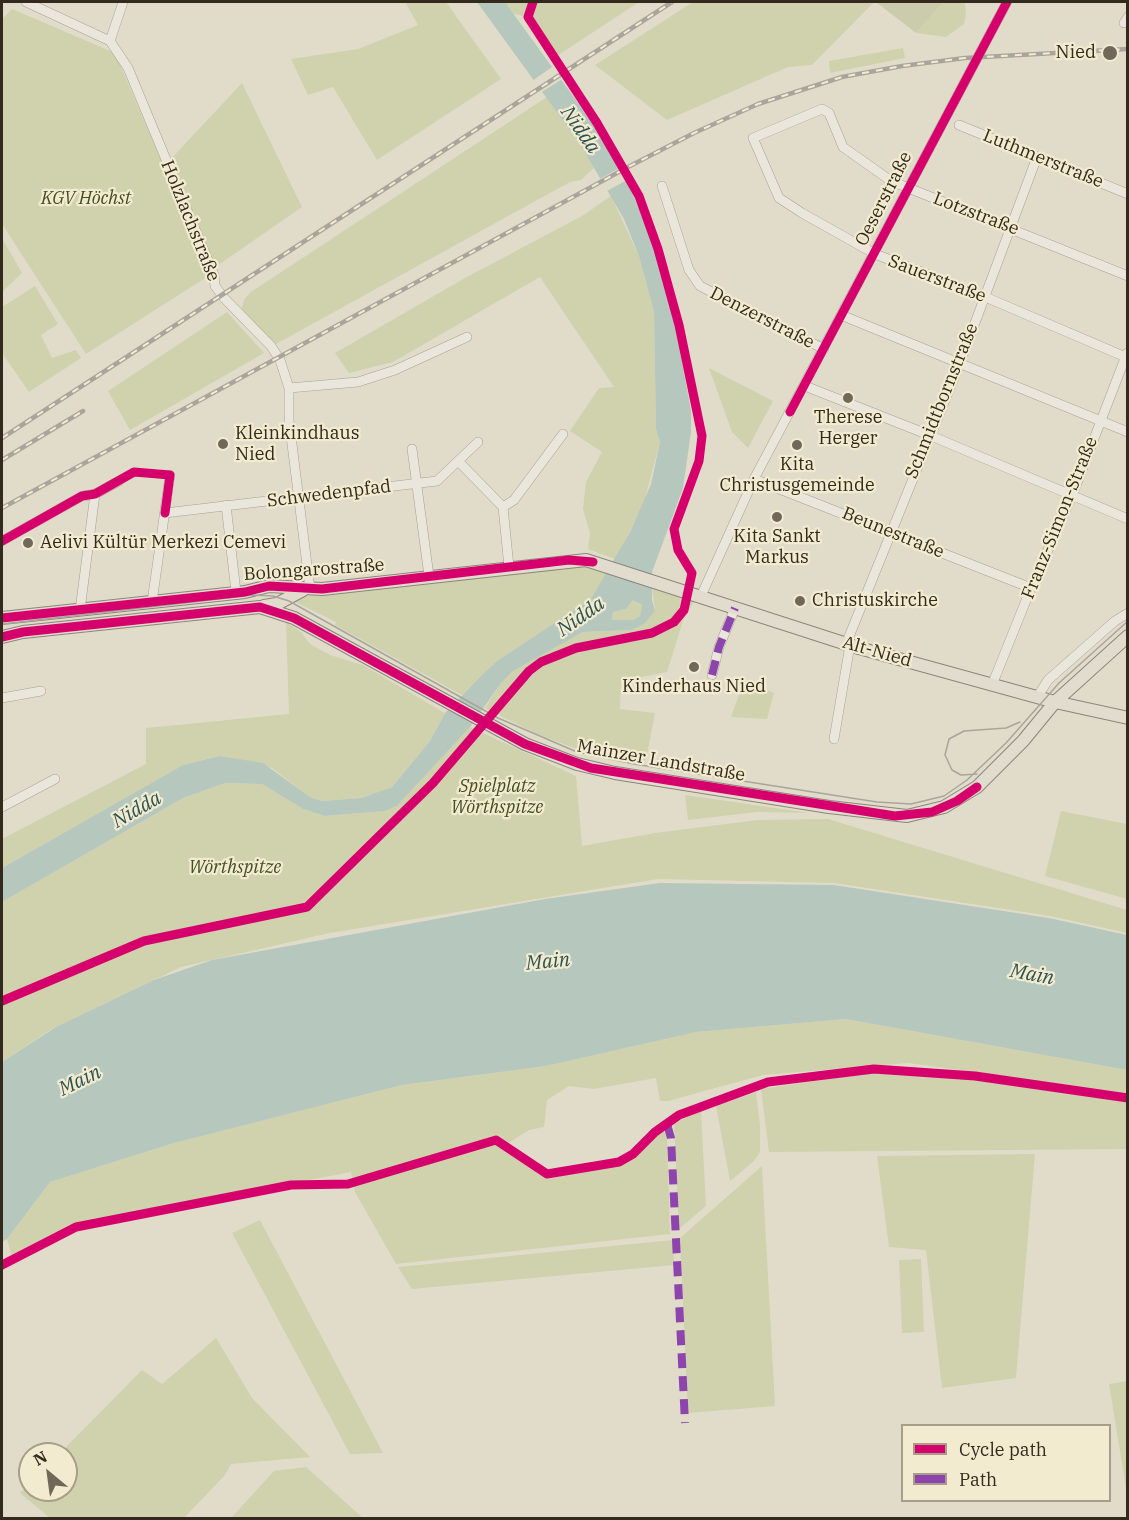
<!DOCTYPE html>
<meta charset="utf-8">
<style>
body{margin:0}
#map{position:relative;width:1129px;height:1520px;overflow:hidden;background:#e1dcca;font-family:"IBM Plex Serif",serif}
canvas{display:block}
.frame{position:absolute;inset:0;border:3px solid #34291d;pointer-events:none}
.legend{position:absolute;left:901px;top:1424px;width:210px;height:78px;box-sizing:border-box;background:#f3ebcf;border:2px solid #a79d88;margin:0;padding:8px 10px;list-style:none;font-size:18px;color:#34291d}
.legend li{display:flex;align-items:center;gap:12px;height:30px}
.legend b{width:30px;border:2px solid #a79d88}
.north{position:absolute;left:18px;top:1442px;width:60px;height:60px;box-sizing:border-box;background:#f3ebcf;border:2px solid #a79d88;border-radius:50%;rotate:331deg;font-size:16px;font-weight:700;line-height:24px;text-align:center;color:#34291d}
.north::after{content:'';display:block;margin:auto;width:21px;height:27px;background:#71685a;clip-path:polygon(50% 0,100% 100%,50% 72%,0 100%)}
</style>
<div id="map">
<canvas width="1129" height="1520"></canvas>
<div class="frame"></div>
<ul class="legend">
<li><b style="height:8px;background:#d6006c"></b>Cycle path</li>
<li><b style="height:8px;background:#8e44ad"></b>Path</li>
</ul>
<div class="north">N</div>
</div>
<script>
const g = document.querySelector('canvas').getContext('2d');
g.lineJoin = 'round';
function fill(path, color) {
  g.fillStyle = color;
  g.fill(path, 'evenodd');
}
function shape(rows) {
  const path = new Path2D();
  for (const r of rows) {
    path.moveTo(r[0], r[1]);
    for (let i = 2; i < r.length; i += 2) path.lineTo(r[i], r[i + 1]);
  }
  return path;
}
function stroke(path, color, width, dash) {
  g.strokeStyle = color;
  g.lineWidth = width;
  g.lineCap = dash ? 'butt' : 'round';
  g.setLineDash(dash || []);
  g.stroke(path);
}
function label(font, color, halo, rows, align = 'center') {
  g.font = font + ' "IBM Plex Serif",serif';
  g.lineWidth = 4.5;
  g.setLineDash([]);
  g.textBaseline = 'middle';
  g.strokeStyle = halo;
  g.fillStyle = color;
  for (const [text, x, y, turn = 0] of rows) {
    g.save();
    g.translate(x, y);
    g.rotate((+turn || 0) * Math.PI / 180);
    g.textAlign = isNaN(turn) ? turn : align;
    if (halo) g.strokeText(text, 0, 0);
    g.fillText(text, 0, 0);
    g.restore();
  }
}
fill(shape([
 [405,2,446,2,501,79,377,160,333,87,308,95,291,59,358,49,418,25],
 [505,2,639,2,554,58,528,17,514,14],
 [693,2,874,2,812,65,788,67,667,120,595,65],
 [943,2,965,3,966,14,964,24,946,37,916,33],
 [12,9,115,53,210,275,86,354,2,224,2,19],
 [903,48,905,58,830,73,829,61],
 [242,83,302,207,214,268,168,162],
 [547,97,595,167,581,180,570,182,276,344,240,313,245,298,251,292],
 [611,196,639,256,654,312,656,429,660,442,643,506,615,559,588,549,590,533,583,509,586,482,602,452,570,431,599,388,614,387,540,277,393,362,349,373,335,353,465,278,582,216],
 [2,238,22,273,2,292],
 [35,286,58,324,41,335,52,358,76,350,81,358,29,392,2,353,2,307],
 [227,312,264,353,130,430,108,391],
 [709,368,773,401,748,448,732,432],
 [581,565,608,572,591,599,497,661,462,695,335,625,336,622,293,601,296,596,310,594,559,567,563,570],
 [652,586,695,600,684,618,667,672,621,681,620,709,655,713,646,760,626,761,580,750,539,735,485,708,501,683,513,671,583,632,632,630,644,624,655,611],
 [633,600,642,605,640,616,633,620,612,620,613,612,626,609],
 [286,622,301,632,310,644,330,655,363,665,445,713,430,741,392,787,361,798,322,801,310,797,272,768,218,756,183,765,2,868,2,839,146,764,146,728,289,714],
 [744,681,774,693,767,719,731,717],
 [470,727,576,776,582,846,655,833,758,820,828,819,1127,910,1127,933,1050,916,834,883,658,879,330,933,181,967,50,1030,2,1062,2,902,183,798,224,783,262,784,303,809,325,816,385,811,397,806],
 [685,795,810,813,757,812,688,820],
 [1061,811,1127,824,1127,899,1045,876],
 [846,1019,1127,1070,1127,1093,908,1063,763,1075,668,1101,660,1101,656,1078,594,1089,569,1086,547,1100,544,1127,529,1130,510,1142,507,1148,548,1179,625,1162,663,1131,667,1134,670,1234,396,1264,355,1192,351,1172,75,1225,12,1257,7,1239,50,1182,174,1143,402,1085,546,1066,664,1039,664,1042,665,1039,695,1032],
 [876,1072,958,1078,1127,1102,1127,1149,769,1152,761,1089],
 [756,1092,760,1125,760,1152,754,1161,730,1181,716,1106],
 [701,1111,706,1206,679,1229,674,1123],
 [1035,1154,1016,1378,942,1388,926,1250,889,1247,877,1156],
 [762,1166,775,1406,688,1413,680,1238],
 [260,1220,383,1453,350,1454,232,1233],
 [673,1240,674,1265,412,1289,398,1267],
 [921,1259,924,1332,902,1333,899,1260],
 [216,1338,252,1398,310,1457,231,1464,225,1475,184,1518,50,1518,20,1493,30,1483,30,1490,66,1490,66,1454,59,1454,142,1370,162,1384],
 [1127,1381,1128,1381,1127,1494,1109,1384],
 [306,1467,363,1518,231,1518,274,1471]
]), '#cfd2ad');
fill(shape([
 [876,2,943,2,916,33]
]), '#caccac');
fill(shape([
 [477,2,505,2,599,132,620,166,643,218,669,291,691,411,691,432,683,488,652,572,652,600,655,611,644,624,632,630,583,632,513,671,501,683,470,727,397,806,385,811,325,816,303,809,262,784,225,783,183,798,2,902,2,868,183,765,219,756,263,763,310,797,322,801,361,798,392,787,430,741,445,713,482,675,497,661,591,599,631,530,651,484,660,442,656,429,654,312,639,256,624,219,580,144],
 [633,600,642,605,640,616,633,620,612,620,613,612,626,609],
 [660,883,834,885,1049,918,1127,935,1127,1070,846,1019,696,1032,546,1066,402,1085,174,1143,50,1182,7,1239,2,1242,2,1062,56,1027,154,980,212,960,545,899]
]), '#b6c7bd');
fill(shape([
 [555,65,564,78,540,93,532,81],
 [623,166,629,179,605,192,598,180]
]), '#e1dcca');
const minor = shape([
 [26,2,110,41,128,68,214,275,215,286,224,298,271,346,280,360,289,388,289,420,310,589],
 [1124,23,1128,17],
 [110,41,123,2],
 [959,125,1128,194],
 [662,186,689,270,700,286,824,349],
 [1128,276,891,181,843,147,829,113,822,109,753,138,779,198,802,213,875,254,983,296,1128,358],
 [841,315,1128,432],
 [805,386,929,435,1128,519],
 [289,388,358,382,395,370,467,337],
 [412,449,429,576],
 [459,462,503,507,509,567],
 [754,479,1031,588],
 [226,505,236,592],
 [503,507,514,500,563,434],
 [165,513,437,481,478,442],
 [2,541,82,496,95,494,119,481],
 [701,596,754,479,1007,2],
 [152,602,170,475],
 [80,610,95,494],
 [846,644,960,363,1037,157],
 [712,675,719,647,735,608],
 [992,685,1031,588,1072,496,1127,353],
 [1038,696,1048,680,1115,621,1128,613],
 [2,698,41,691],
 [834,739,850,645],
 [2,807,55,779]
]);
const major = shape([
 [264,606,277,604,303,590],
 [2,618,245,592,269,586,322,589,586,560,859,648,1055,702,1128,718],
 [2,637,23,632,260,607,294,618,525,744,577,764,615,773,829,807,907,816,944,807,977,787,1023,741,1055,702,1128,636]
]);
stroke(minor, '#a6a194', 10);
stroke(major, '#8b867a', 14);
stroke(minor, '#eae6dc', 9);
stroke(major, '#e1dccd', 12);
stroke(shape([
 [2,624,253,595,273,596,289,601,498,718,577,752,634,764,877,802,911,804,944,796,967,780,1006,743,1059,683,1128,621],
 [977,774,961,775,952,770,945,755,949,739,964,731,1006,728,1020,722]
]), '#a9a59c', 1.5);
const rail = shape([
 [2,438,672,2],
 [2,460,83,411],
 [2,508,628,167,694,133,758,104,842,77,902,66,965,58,1128,49]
]);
stroke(rail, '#a9a59c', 4.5);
stroke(rail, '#f3ebcf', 2, [7]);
stroke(shape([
 [712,675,719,647,735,608],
 [667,1124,671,1138,685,1423]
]), '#8e44ad', 8, [15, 8]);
stroke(shape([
 [790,412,1007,2],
 [2,541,82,496,95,494,134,472,170,475,165,513],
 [2,618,245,592,269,586,322,589,569,560,593,562],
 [2,637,23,632,260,607,294,618,525,744,591,768,895,816,932,812,957,801,977,787],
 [2,1001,144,941,307,907,433,783,529,671,541,662,576,648,652,633,674,622,684,610,692,573,678,550,674,529,699,461,702,436,679,325,658,249,639,196,597,123,528,17,533,2],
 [2,1265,76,1227,291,1185,348,1184,496,1140,547,1174,619,1162,633,1154,655,1132,679,1115,768,1082,874,1069,975,1076,1128,1098]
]), '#d6006c', 9);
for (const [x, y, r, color] of [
 [1110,53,8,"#71685a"],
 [848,398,6,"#71685a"],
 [223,444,6,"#71685a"],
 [797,445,6,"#71685a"],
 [777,517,6,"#71685a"],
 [28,543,6,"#71685a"],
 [800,601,6,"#71685a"],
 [694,667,6,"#71685a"]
]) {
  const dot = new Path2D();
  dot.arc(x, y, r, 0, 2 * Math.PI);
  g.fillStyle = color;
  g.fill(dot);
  stroke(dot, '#f3ebcf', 2);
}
label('18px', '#34291d', '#f3ebcf', [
 ["Nied",1096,53,"right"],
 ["Therese",848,418],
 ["Herger",848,439],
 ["Kleinkindhaus",235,434,"left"],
 ["Nied",235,455,"left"],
 ["Kita",797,465],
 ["Christusgemeinde",797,486],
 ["Kita Sankt",777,537],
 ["Markus",777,558],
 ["Aelivi Kültür Merkezi Cemevi",40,543,"left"],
 ["Christuskirche",812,601,"left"],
 ["Kinderhaus Nied",694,687]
]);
label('18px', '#34291d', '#f3ebcf', [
 ["Luthmerstraße",1043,159,22],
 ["Oeserstraße",884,199,-63],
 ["Lotzstraße",976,214,21],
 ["Holzlachstraße",190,221,68],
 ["Sauerstraße",937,279,21],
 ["Denzerstraße",762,318,27],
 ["Schmidtbornstraße",942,401,-68],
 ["Schwedenpfad",329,494,-7],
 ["Franz-Simon-Straße",1060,518,-68],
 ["Beunestraße",893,533,22],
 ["Bolongarostraße",314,570,-4],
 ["Alt-Nied",877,652,16],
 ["Mainzer Landstraße",661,761,10]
]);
label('italic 18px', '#424f24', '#f3ebcf', [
 ["KGV Höchst",86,199],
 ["Spielplatz",497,787],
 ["Wörthspitze",497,808],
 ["Wörthspitze",235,868]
]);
label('italic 20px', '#2c5352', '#f3ebcf', [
 ["Nidda",580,130,55],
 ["Nidda",581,617,-35],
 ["Nidda",137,810,-30],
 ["Main",548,962,-5],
 ["Main",1032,975,10],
 ["Main",80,1081,-26]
]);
</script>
